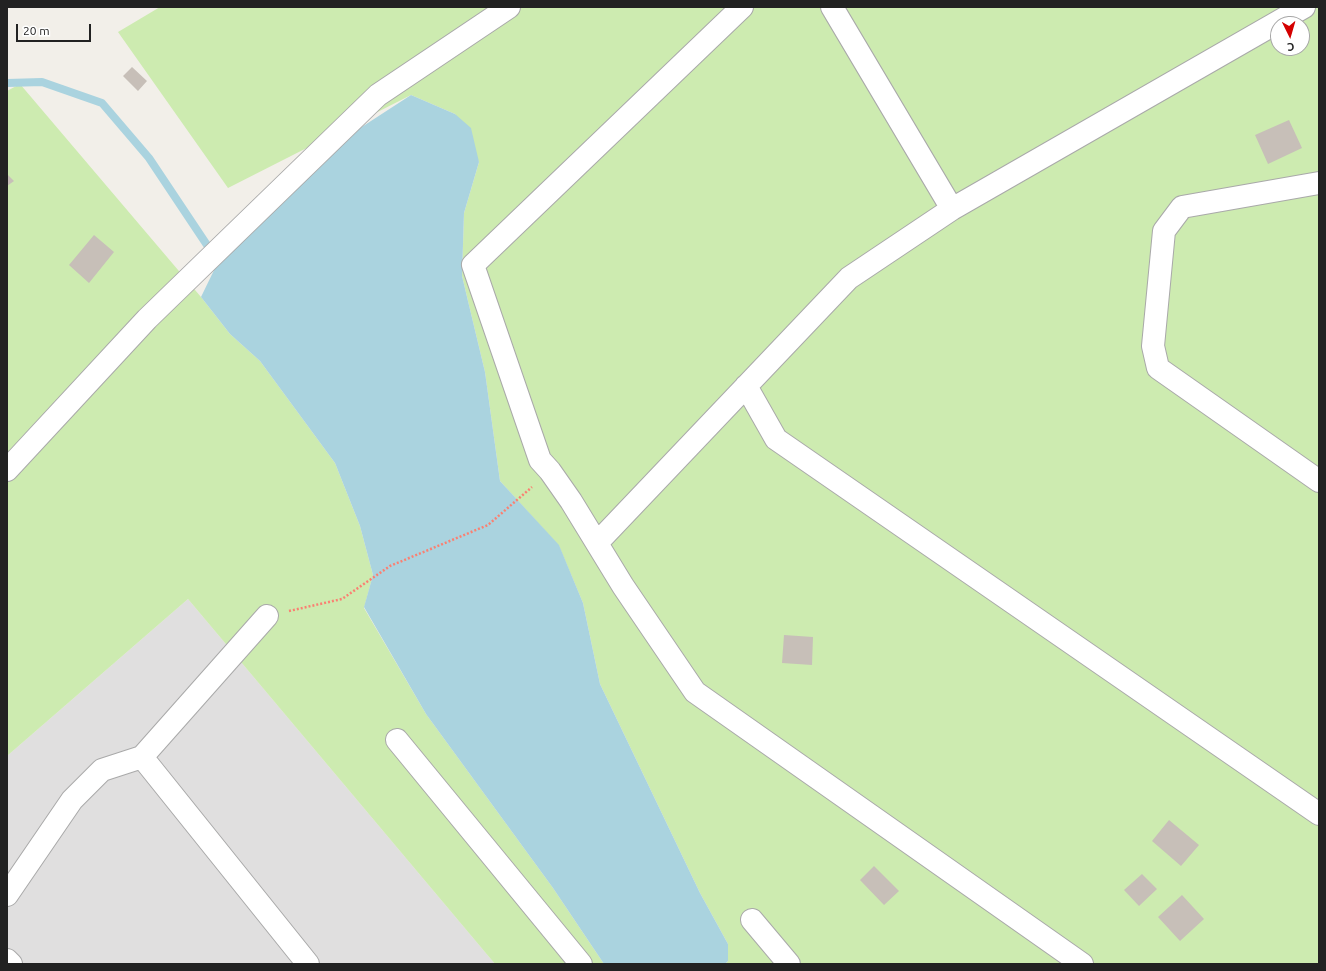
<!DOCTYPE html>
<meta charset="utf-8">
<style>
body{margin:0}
#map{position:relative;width:1326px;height:971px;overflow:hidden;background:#f2efe9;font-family:Ubuntu,sans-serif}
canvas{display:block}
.frame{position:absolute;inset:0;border:8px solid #222;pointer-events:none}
.north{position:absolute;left:1270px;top:16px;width:40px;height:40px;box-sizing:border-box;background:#fff;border:1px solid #a7a7a7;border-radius:50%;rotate:175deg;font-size:11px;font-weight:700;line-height:16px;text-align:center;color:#222}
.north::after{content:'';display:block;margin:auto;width:14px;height:18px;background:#d40000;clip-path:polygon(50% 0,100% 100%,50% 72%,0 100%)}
.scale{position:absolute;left:16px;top:24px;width:75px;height:18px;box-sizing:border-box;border:2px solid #222;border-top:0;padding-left:5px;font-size:12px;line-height:14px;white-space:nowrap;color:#222;-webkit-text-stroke:3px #fff;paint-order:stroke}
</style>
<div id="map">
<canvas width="1326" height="971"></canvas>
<div class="frame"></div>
<div class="north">С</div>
<div class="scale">20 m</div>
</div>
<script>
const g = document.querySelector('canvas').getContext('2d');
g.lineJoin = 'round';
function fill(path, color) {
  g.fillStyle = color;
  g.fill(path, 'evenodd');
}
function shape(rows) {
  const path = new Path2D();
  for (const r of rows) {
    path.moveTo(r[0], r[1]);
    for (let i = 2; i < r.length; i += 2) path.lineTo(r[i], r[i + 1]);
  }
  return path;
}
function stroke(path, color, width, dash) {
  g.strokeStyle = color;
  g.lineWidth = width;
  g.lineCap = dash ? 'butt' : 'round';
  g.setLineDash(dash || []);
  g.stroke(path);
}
fill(shape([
 [188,599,495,964,7,964,7,756]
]), '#e0dfdf');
fill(shape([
 [160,7,1319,7,1319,964,725,964,728,961,728,944,700,893,600,684,583,603,559,546,500,481,485,372,462,276,464,213,479,162,455,114,411,95,228,188,118,32],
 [1278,24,1302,24,1302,48,1278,48],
 [20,84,201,297,230,334,260,361,335,463,360,526,373,575,364,608,426,714,553,888,604,964,495,964,188,599,7,756,7,91]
]), '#cdebb0');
fill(shape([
 [411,95,455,114,471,128,479,162,464,213,462,276,485,372,500,481,559,545,583,603,600,684,700,893,728,944,728,961,725,964,604,964,553,888,426,714,364,607,373,575,360,526,335,463,260,361,230,334,201,297,218,262,354,132]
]), '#aad3df');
stroke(shape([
 [7,83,42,82,102,103,149,158,213,254]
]), '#aad3df', 8);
fill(shape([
 [132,67,147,81,138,91,123,76],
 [1289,120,1302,148,1268,164,1255,135],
 [7,174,14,181,7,186],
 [94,235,114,252,89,283,69,265],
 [784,635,813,637,812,665,782,663],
 [1169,820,1199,845,1181,866,1152,841],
 [874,866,899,891,884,905,860,880],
 [1142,874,1157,889,1139,906,1124,890],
 [1182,895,1204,919,1180,941,1158,917]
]), '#c7bfb8');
const minor = shape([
 [742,7,473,265,540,460,550,471,571,501,623,586,695,692,1082,964],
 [832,7,952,209],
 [1319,183,1182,207,1164,231,1153,346,1158,368,1319,481],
 [746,386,776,439,1319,814],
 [7,470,147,319,378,95,509,7],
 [597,543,849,278,952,209,1304,7],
 [397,740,581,964],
 [142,757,308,964],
 [7,895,72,800,102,770,142,757,267,616],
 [752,920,789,964],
 [7,960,11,964]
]);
stroke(minor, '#a9a9a9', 24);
stroke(shape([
 [289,611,342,599,390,566,488,525,532,487]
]), '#fa8072', 2.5, [2, 2]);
stroke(minor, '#fff', 22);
</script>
